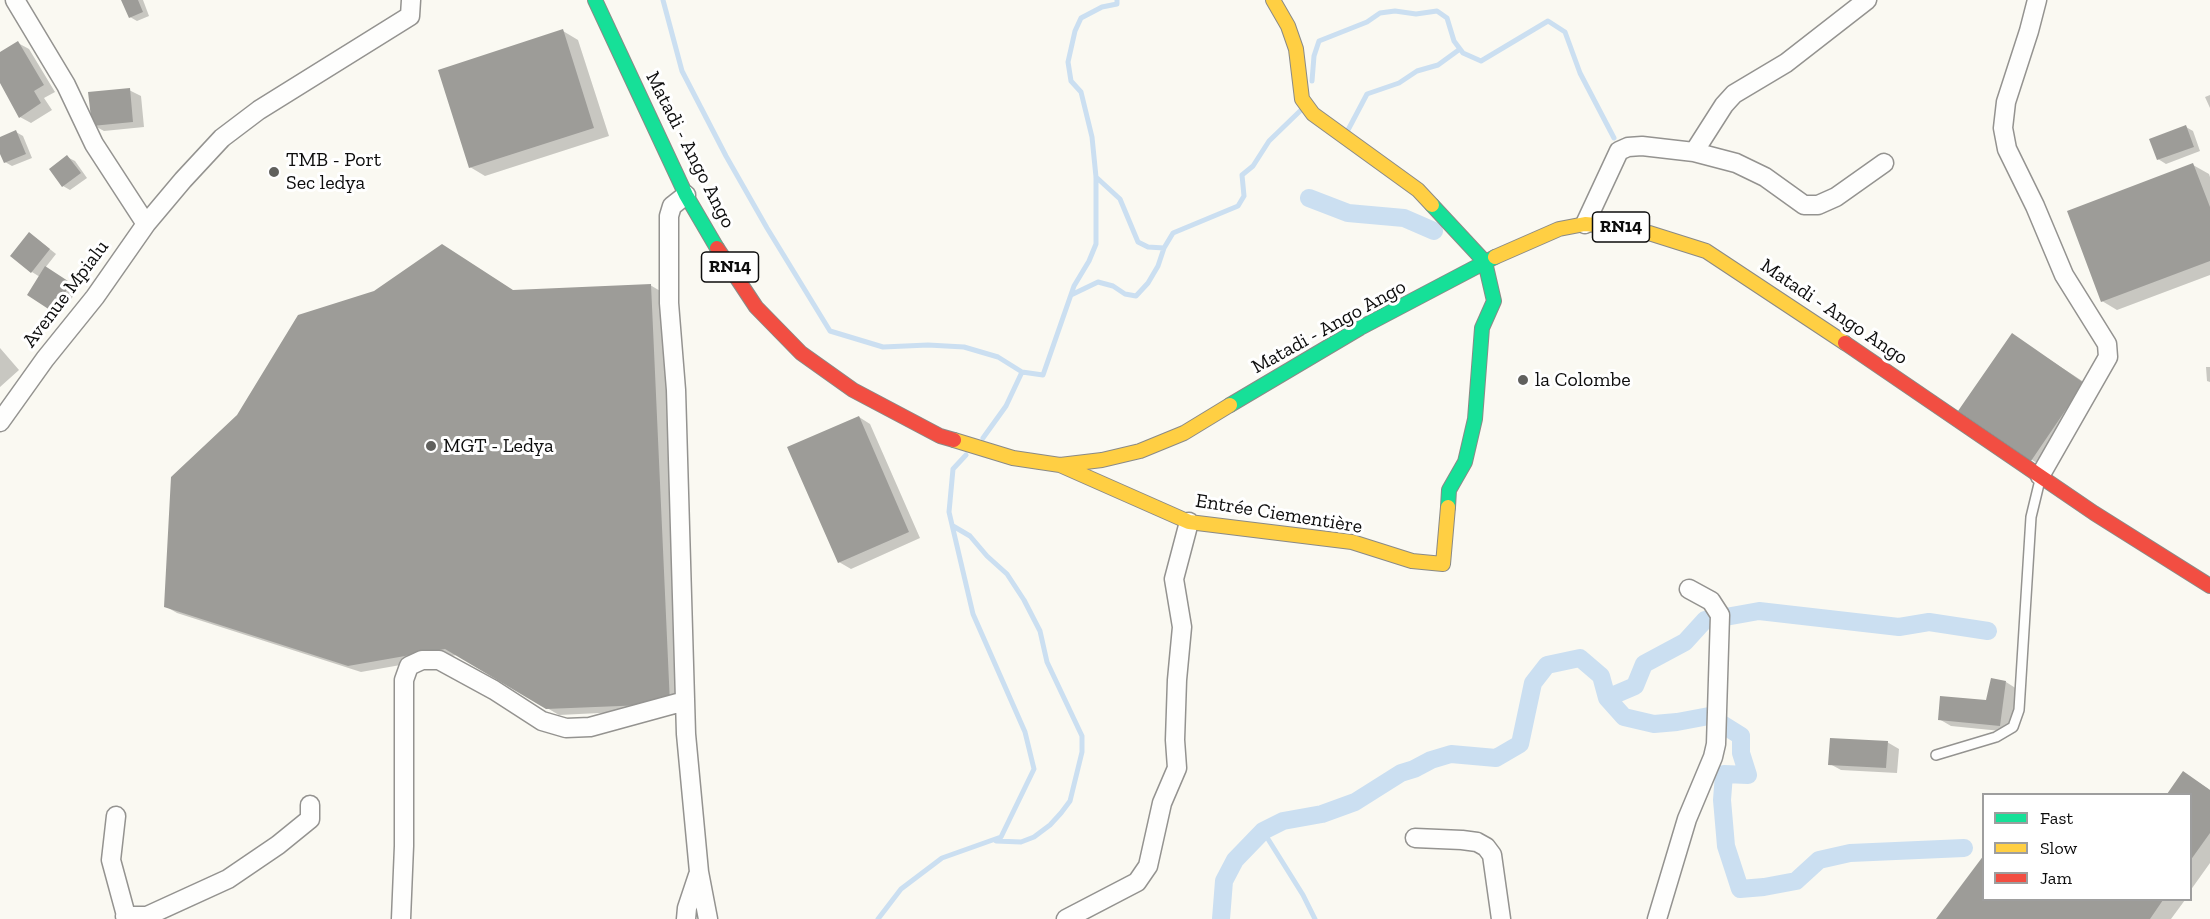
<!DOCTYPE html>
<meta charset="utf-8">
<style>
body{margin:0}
#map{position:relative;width:2210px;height:919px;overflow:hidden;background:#faf9f2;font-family:"Zilla Slab",serif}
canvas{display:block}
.legend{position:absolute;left:1982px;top:793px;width:210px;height:108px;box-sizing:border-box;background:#fff;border:2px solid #9e9e9e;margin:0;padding:8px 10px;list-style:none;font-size:18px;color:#0d0d0d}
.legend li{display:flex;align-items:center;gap:12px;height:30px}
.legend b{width:30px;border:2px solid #9e9e9e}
</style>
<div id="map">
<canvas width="2210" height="919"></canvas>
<ul class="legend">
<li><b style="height:8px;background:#16e098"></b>Fast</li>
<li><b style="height:8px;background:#ffcf43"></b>Slow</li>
<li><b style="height:8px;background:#f24e42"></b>Jam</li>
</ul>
</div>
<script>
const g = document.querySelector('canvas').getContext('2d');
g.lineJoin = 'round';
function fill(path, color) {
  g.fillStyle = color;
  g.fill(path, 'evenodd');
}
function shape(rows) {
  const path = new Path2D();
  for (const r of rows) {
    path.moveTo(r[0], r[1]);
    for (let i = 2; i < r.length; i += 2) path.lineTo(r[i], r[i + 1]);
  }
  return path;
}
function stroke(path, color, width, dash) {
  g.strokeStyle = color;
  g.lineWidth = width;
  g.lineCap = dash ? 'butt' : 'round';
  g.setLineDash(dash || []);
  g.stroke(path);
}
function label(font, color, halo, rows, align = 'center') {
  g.font = font + ' "Zilla Slab",serif';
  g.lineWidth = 6;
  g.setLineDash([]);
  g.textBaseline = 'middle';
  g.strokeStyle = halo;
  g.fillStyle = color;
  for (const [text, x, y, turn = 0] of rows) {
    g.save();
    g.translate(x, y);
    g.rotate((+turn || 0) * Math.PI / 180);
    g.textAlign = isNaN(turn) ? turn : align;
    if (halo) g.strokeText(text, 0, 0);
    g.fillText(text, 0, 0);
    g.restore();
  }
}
fill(shape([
 [123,0,143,0,149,16,137,21,130,17],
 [563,31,578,40,609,136,485,176,470,167],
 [18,43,29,49,55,92,44,98,52,110,31,123,20,117,0,82,0,53],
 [129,90,141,96,144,127,104,131,93,125],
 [2210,95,2210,108,2205,97],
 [2186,127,2193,131,2200,151,2166,164,2158,159],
 [16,132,23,136,32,158,12,166,5,162,0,151,0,139],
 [67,157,75,161,87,178,70,190,63,186],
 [2193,165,2209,174,2210,177,2210,275,2117,310,2102,301],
 [36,238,56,254,45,268,78,289,61,314,29,294,40,277,32,272],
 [650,285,662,292,681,709,559,715,457,655,361,672,177,613,165,606,514,292],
 [2012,335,2099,392,2047,469,2032,460],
 [0,348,19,370,0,387],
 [2206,367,2210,367,2210,382,2207,381],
 [859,417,870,424,920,538,851,569,839,562],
 [2006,682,2017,689,2011,732,1951,726,1939,719,1987,702],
 [1887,742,1899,749,1897,773,1841,770,1830,764],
 [2184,773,2210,790,2210,863,2190,891,2190,794,2169,794],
 [1984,900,2185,900,2171,919,1938,919]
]), '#0003');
stroke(shape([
 [663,0,682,71,726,156,767,228,830,331,883,347,928,345,964,347,998,357,1022,372,1006,406,983,438],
 [1312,81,1314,56,1319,41,1367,22,1380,13,1395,11,1416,14,1437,11,1447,18,1454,41,1463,53,1481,61,1548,21,1565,32,1580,73,1614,138],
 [1348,130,1367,94,1399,83,1417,71,1438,65,1460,49],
 [1096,177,1120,199,1138,242,1148,247,1164,248],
 [1071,295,1098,282,1113,286,1125,294,1136,296,1148,283,1158,266,1164,248,1173,233,1238,206,1244,196,1242,175,1253,166,1269,141,1300,111],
 [1022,372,1043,375,1074,286,1089,261,1096,244,1096,177,1092,137,1081,92,1071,81,1068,62,1075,31,1081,18,1102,7,1117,4,1117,0],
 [953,526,970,536,987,556,1007,574,1024,600,1040,631,1047,662,1082,736,1082,752,1070,801,1061,813,1050,825,1034,837,1021,842,996,841],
 [1263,831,1303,895,1315,919],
 [878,919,901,889,942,858,1001,837,1034,769,1025,732,973,614,949,512,953,469,966,455]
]), '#cbdff1', 5);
stroke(shape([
 [1309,198,1348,213,1404,218,1434,231],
 [1607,698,1635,686,1644,664,1685,642,1705,620,1720,618,1759,611,1899,627,1929,622,1988,631],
 [1221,919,1224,881,1235,860,1263,831,1283,821,1322,814,1355,802,1401,773,1414,769,1431,760,1451,754,1496,758,1520,744,1533,683,1547,665,1580,658,1601,676,1607,698,1624,717,1654,724,1677,722,1709,716,1741,736,1741,753,1748,775,1724,774,1722,800,1726,846,1740,889,1764,887,1796,881,1819,860,1850,853,1964,848]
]), '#cbdff1', 18);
fill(shape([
 [121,0,138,0,143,12,129,18],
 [563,29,594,128,469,168,438,70],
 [18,41,44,85,34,91,41,103,19,118,0,83,0,52],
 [130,88,133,122,92,126,88,92],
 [2186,125,2194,147,2157,160,2149,139],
 [16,130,26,154,4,163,0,154,0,137],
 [67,155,81,173,62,187,49,169],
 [2193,163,2210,207,2210,261,2101,302,2067,211],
 [29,232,50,249,31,273,10,256],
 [442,244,513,290,651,284,670,704,546,709,445,649,348,666,164,607,171,477,237,415,298,315,374,291],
 [45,266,71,283,53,312,27,295],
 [2012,333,2084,383,2031,461,1958,411],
 [859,416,909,532,838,563,787,447],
 [1991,678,2006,681,2000,726,1938,720,1940,696,1986,700],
 [1830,738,1888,741,1886,768,1828,765],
 [2183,771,2210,790,2210,833,2190,861,2190,794,2167,794],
 [1984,855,1984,900,2163,900,2150,919,1936,919]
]), '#9d9c98');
const lane = shape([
 [1936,755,1996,737,2013,727,2019,710,2031,517,2039,484]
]);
const street = shape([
 [15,0,66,85,94,144,146,224],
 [2037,0,2029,31,2006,102,2003,128,2007,149,2035,206,2064,275,2107,344,2108,357,2040,476],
 [1694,152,1724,105,1734,94,1786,63,1867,0],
 [686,195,672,206,669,216,669,303,676,390,686,734,699,872,708,919],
 [1585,224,1619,151,1628,147,1642,146,1694,152,1736,163,1765,177,1804,205,1818,205,1836,197,1884,163],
 [0,422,45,359,95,297,146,224,183,180,222,138,259,110,410,16,411,0],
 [116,816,111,860,127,919],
 [1415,838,1462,840,1477,842,1486,847,1492,855,1501,919],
 [125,916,147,916,228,879,278,845,310,819,310,805],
 [401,919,404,846,404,680,409,666,422,660,439,660,494,690,542,721,566,728,590,727,685,701],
 [686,919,687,908,698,875],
 [1066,919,1137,882,1148,866,1162,803,1177,768,1175,740,1177,680,1182,627,1174,579,1189,522],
 [1657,919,1687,819,1713,757,1716,744,1720,615,1711,601,1689,589]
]);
const fast = shape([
 [595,0,686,195,717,248],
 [1432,205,1485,262,1494,301,1482,328,1475,419,1465,462,1449,490,1448,507],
 [1230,405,1360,328,1495,257]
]);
const slow = shape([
 [1273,0,1288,26,1296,49,1302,99,1313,114,1418,190,1432,205],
 [1495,257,1559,229,1585,224,1619,227,1649,233,1706,251,1845,343],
 [954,440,1013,458,1060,465,1102,460,1140,451,1184,433,1230,405],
 [1060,465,1189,522,1352,542,1412,561,1443,564,1448,507]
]);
const jam = shape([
 [717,248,756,307,801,353,853,390,940,436,954,440],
 [1845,343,2094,513,2210,586]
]);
stroke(lane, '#949390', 12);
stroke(street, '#949390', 21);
stroke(fast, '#8a8a87', 16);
stroke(slow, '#8a8a87', 16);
stroke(jam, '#8a8a87', 16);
stroke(lane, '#fefefd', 9);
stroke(street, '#fefefd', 18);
stroke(fast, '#16e098', 14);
stroke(slow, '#ffcf43', 14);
stroke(jam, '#f24e42', 14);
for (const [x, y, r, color] of [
 [274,172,6,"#60605d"],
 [1523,380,6,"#60605d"],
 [431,446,6,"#60605d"]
]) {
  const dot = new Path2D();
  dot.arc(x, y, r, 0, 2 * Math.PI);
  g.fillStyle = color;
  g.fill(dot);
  stroke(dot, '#fff', 2);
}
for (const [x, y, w] of [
 [1621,227,57],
 [730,267,57]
]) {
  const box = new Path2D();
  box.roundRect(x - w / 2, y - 15, w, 30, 4.5);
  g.fillStyle = '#fff';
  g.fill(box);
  stroke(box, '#0d0d0d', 1.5);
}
label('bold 18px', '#0d0d0d', null, [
 ["RN14",1621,227],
 ["RN14",730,267]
]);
label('20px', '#0d0d0d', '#fff', [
 ["Matadi - Ango Ango",690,150,63],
 ["Avenue Mpialu",66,294,-53],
 ["Matadi - Ango Ango",1834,312,34],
 ["Matadi - Ango Ango",1329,327,-29],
 ["Entrée Ciementière",1279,514,9]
]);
label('20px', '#0d0d0d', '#fff', [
 ["TMB - Port",286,160],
 ["Sec ledya",286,183],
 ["la Colombe",1535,380],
 ["MGT - Ledya",443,446]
], 'left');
</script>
